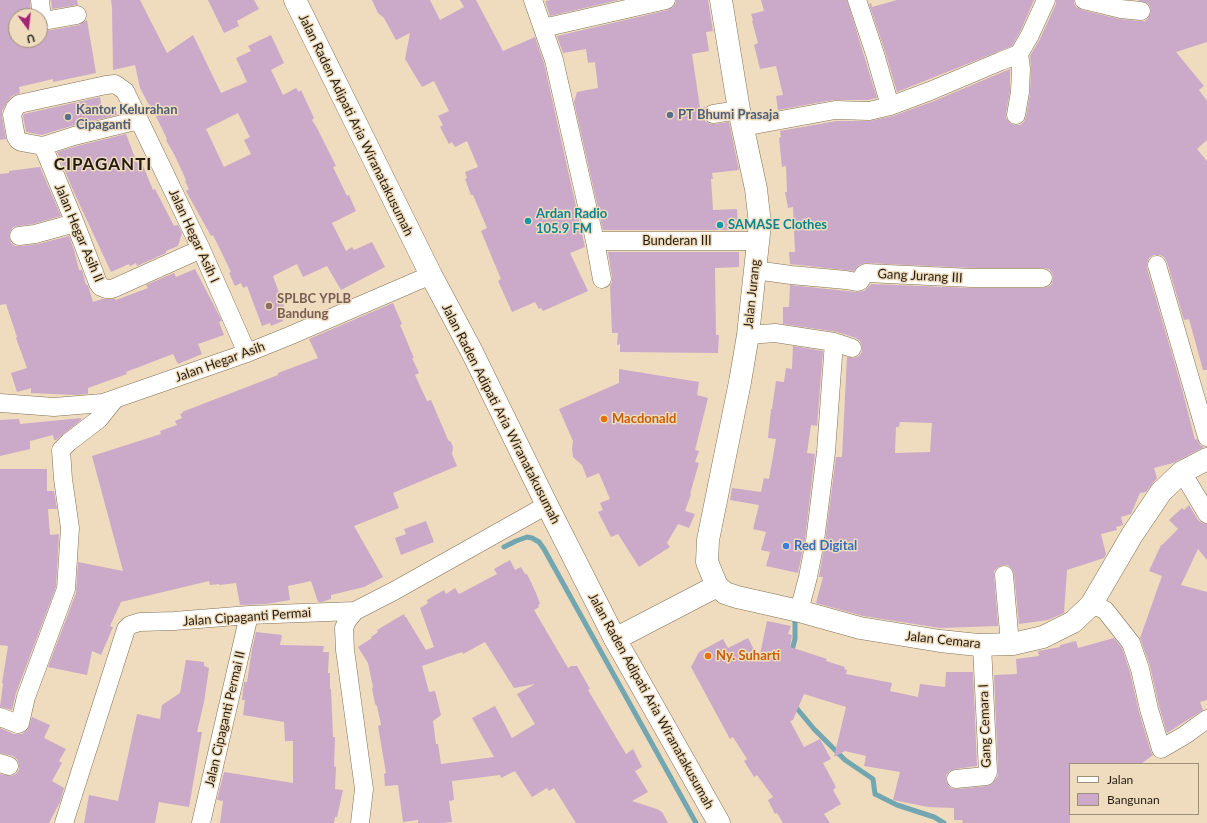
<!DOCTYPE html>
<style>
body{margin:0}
#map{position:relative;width:1207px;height:823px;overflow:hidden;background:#efdcbe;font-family:Lato,sans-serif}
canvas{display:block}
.legend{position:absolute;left:1069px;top:763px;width:130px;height:52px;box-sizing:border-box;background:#efdcbe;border:1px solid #9d8f78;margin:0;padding:5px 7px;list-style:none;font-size:12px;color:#221b10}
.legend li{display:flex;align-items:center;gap:8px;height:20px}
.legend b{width:20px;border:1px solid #9d8f78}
.north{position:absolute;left:8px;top:8px;width:40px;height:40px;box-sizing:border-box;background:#efdcbe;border:1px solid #9d8f78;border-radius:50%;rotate:165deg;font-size:11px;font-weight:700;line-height:16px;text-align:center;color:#221b10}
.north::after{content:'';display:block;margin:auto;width:14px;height:18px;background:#a52473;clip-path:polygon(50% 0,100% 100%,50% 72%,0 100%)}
</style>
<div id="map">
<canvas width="1207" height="823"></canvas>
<ul class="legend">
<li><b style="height:5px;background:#fff"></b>Jalan</li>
<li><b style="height:11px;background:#cba9c8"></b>Bangunan</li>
</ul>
<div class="north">U</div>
</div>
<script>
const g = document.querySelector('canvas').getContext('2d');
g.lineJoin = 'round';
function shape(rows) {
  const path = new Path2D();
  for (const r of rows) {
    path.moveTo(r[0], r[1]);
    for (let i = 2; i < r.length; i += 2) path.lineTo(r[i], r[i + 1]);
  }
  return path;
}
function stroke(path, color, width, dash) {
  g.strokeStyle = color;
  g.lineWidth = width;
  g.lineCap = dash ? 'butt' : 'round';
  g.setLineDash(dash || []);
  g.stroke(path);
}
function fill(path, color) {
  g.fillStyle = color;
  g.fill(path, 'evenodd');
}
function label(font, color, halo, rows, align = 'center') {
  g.font = font + ' Lato,sans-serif';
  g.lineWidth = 3;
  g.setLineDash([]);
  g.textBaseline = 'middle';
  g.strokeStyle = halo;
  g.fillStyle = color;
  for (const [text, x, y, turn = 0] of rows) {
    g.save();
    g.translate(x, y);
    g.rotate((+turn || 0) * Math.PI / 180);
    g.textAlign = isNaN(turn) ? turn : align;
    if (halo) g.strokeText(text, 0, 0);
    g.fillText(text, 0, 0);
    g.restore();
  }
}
stroke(shape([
 [504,547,516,541,527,537,532,538,539,542,544,549,696,823],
 [791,654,795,639,795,620],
 [794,705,814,729,845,760,873,779,875,794,897,805,934,817,944,823]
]), '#72a6b0', 5);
fill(shape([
 [0,0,30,0,31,16,16,16,16,40,40,40,40,31,46,31,79,25,87,20,96,73,53,82,53,79,19,87,20,93,12,96,8,101,2,111,2,117,6,139,0,140],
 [51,0,77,0,78,5,52,9],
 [111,0,140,0,167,53,193,35,221,93,247,82,236,58,251,51,248,46,271,35,284,63,271,70,283,95,296,88,299,92,301,90,314,118,312,120,317,128,336,166,333,167,347,196,349,195,356,211,332,223,346,251,352,247,354,250,372,242,385,267,341,290,327,266,303,277,297,264,273,276,287,315,282,317,283,321,271,326,270,323,262,326,247,286,243,288,241,283,235,286,229,273,231,272,213,235,211,236,186,191,189,189,185,181,186,180,175,156,166,140,167,139,150,104,149,105,140,88,135,65,113,70,112,7],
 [238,113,250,137,244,140,251,154,224,167,206,129],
 [208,0,254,0,259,9,237,21,239,26,224,33],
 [372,0,430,0,440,20,464,7,460,0,476,0,503,51,535,37,544,63,585,247,570,253,588,291,543,311,541,308,539,309,535,302,512,312,498,281,501,279,481,231,487,228,473,195,471,195,465,179,467,178,465,172,478,167,467,141,455,147,452,142,449,144,440,127,443,125,438,116,449,111,434,81,422,87,405,59,410,33,396,40,384,18,378,13],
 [550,0,619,0,550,16,545,1],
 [676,0,708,0,713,31,706,32,709,51,692,54,700,108,706,107,703,111,703,116,705,121,710,124,715,124,729,122,739,170,712,173,713,179,711,179,713,210,737,209,738,230,603,230,574,102,577,92,598,88,595,62,588,63,586,49,563,53,557,36,668,10,673,7,676,3],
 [761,0,847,0,877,98,868,100,833,100,778,110,776,96,783,95,776,66,760,69,754,45,758,43,752,21,753,20,751,14,764,11],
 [897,0,1034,0,1021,30,1012,46,897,92,885,51,869,4,871,3,872,7],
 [1056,0,1074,0,1074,3,1076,7,1082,10,1119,19,1140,21,1145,21,1149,17,1151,12,1150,6,1147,3,1137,0,1207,0,1207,42,1176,52,1204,86,1199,90,1207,101,1207,140,1197,149,1207,161,1207,370,1203,370,1189,319,1184,320,1167,262,1164,257,1160,255,1154,255,1149,258,1147,263,1147,268,1182,389,1195,440,1197,439,1200,445,1204,447,1173,463,1154,468,1157,478,1146,492,1140,493,1131,514,1121,517,1123,525,1116,527,1117,530,1101,534,1106,554,1104,558,1067,570,1064,613,1048,620,1019,624,1014,574,1012,569,1008,565,1003,565,998,567,994,571,994,576,998,626,940,628,863,616,816,603,823,577,819,577,825,542,836,457,842,457,847,357,854,358,859,356,862,352,862,346,860,341,856,338,837,332,783,324,783,307,789,307,790,285,856,292,864,291,871,284,972,288,1043,288,1048,287,1052,284,1053,278,1052,273,1049,269,1043,268,972,268,866,263,859,265,854,271,790,264,789,252,795,252,793,207,788,208,785,192,787,192,786,166,782,167,779,138,781,137,780,131,836,121,869,121,893,116,934,101,1010,69,1010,91,1006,113,1006,118,1010,123,1015,125,1020,125,1024,122,1026,117,1030,94,1031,69,1030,56,1040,39,1056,4],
 [900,422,932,423,930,452,895,453,896,427,899,427],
 [100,97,102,108,115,107,117,115,71,126,42,135,26,132,23,116,24,114],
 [126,134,137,163,141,161,153,190,155,189,174,226,178,225,182,233,178,246,166,251,166,253,137,266,136,263,130,266,129,264,111,272,73,190,57,152,77,146],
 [40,167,61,216,33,224,18,226,13,227,10,232,9,237,11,243,15,246,20,246,38,244,69,236,74,250,79,270,82,270,86,285,88,285,89,289,93,302,102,299,115,299,116,300,148,288,146,285,174,273,176,277,195,269,222,321,219,322,224,335,198,344,202,354,178,364,173,354,126,372,127,374,88,388,88,394,76,395,31,393,31,388,17,392,11,373,27,368,16,338,17,337,6,304,0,305,0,174,9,173,9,171],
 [608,252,739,252,739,267,715,268,716,335,719,335,718,353,620,352,620,344,617,345,618,333,612,333,610,286,612,282,612,277],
 [393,303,402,324,400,325,414,358,412,358,419,373,415,375,427,401,431,400,448,440,451,442,453,447,452,454,457,466,393,493,399,508,354,526,383,577,364,587,331,595,331,599,322,602,318,602,311,581,288,586,290,600,266,604,240,605,236,583,219,585,219,584,210,585,209,581,121,602,110,626,113,627,101,655,92,651,87,675,48,667,76,593,78,562,123,571,92,456,161,434,160,431,177,425,175,421,182,418,180,414,183,413,182,412,278,375,278,373,318,358,309,339],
 [793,346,823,351,817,426,811,425,807,453,815,454,805,539,798,573,766,566,770,552,761,550,766,532,753,529,759,505,730,500,732,488,761,492,764,478,769,479,776,439,768,438,771,409,772,409,776,381,784,382,786,368,792,369],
 [619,369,699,382,697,395,708,398,695,450,699,451,695,462,699,463,690,494,691,494,685,511,695,514,689,528,678,524,667,543,670,547,639,567,618,534,611,537,598,512,603,510,600,503,610,499,599,473,587,478,582,465,573,457,572,449,573,441,559,409,619,383],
 [81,418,81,420,56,440,54,440,53,435,30,441,30,449,0,456,0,420,19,419,20,424],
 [0,469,47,469,47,491,54,491,57,509,48,509,50,535,59,534,56,587,16,693,12,710,0,707,3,684,2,683,8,646,0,645],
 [1189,505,1198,520,1202,523,1207,524,1207,560,1198,549,1181,585,1207,592,1207,700,1200,702,1203,710,1167,733,1159,706,1150,666,1140,638,1162,576,1149,571,1161,545,1162,545,1178,529,1169,520,1182,508,1184,510],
 [426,521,434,542,401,555,395,538,406,534,404,529],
 [510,560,515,570,521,567,525,574,527,574,536,593,540,604,538,605,539,607,534,610,568,668,571,666,577,666,590,689,588,690,626,754,633,749,642,767,635,771,648,792,632,801,657,809,662,812,668,823,576,823,554,788,549,791,547,788,532,797,515,771,501,778,500,775,452,781,454,800,449,801,452,822,442,823,418,823,418,820,403,822,398,785,385,786,384,774,386,773,378,726,381,725,377,706,375,704,372,688,373,687,368,663,358,647,372,638,371,637,378,632,377,630,404,614,405,617,406,617,426,650,434,647,420,608,428,603,427,600,444,590,446,594,455,588,459,594,463,592,497,574,494,569],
 [485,642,514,688,535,684,517,694,535,724,512,738,495,706,472,718,494,757,441,764,438,744,436,744,433,721,441,715,435,691,429,692,422,666,462,652,463,654],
 [767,621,791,626,788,634,792,635,790,647,827,659,826,661,845,667,844,669,847,670,846,674,892,683,890,691,918,697,920,684,945,687,946,672,973,672,977,766,955,769,950,771,946,775,946,780,948,785,951,788,957,789,987,786,992,784,998,776,998,772,994,675,1017,674,1016,659,1039,656,1038,651,1060,647,1060,645,1076,641,1078,648,1114,638,1122,648,1130,672,1139,712,1151,752,1153,755,1141,764,1070,764,1070,823,963,823,962,820,954,820,954,808,928,807,893,800,900,772,864,766,866,756,845,751,834,757,846,707,804,694,793,720,790,721,804,747,820,739,831,759,823,763,836,787,833,790,841,804,824,814,830,823,783,823,777,813,775,814,768,800,773,797,757,775,754,777,744,761,747,759,733,737,730,739,691,667,699,652,723,639,728,648,748,638,759,659],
 [256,632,282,635,280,645,324,646,323,652,329,652,328,673,330,673,330,689,331,689,333,737,335,737,334,766,336,767,335,789,343,790,337,817,335,817,334,823,220,823,223,801,217,800,224,772,293,783,293,741,285,741,284,722,243,715,245,700,242,700,244,682,247,682,252,649],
 [186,660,204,662,204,666,209,668,204,702,197,732,202,732,189,807,159,802,155,823,84,823,89,795,118,801,137,714,160,719,162,705,180,693],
 [32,717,50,725,44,738,66,749,59,761,62,763,52,781,64,788,60,802,49,823,0,823,0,774,11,776,16,774,19,770,19,764,17,759,13,756,0,753,0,728,14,734,22,734,28,729]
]), '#cba9c8');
const minor = shape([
 [40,0,42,19,44,21,77,15],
 [533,0,554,60,595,241,602,279],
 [857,0,875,54,890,106],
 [1084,0,1121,9,1141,11],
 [543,28,666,0],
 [713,114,739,110],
 [1016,115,1020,92,1021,69,1019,54],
 [139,120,74,136,43,146,21,142,18,140,16,137,12,115,15,108,19,104,106,85,115,84,125,91,139,120,201,249,247,353],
 [743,127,835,110,869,111,890,106,930,91,1001,61,1019,54,1030,35,1046,0],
 [43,146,75,223,98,283,101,287,106,289,112,289,201,249],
 [19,236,35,234,75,223],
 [595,241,758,241],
 [1157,265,1207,437],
 [755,270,791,275,846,280,857,282,860,281,864,274,866,273,972,278,1043,278],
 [748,335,775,333,834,342,852,348],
 [0,403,54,407,103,403,247,353,289,336,431,275],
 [1182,472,1207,514],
 [1004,575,1010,644],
 [1091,605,1098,607,1105,610,1131,643,1140,669,1149,709,1161,749,1185,735,1207,719],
 [355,611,347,621,344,628,345,650,364,789,360,823],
 [799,611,808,577,815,541,826,452,834,342],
 [0,717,18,724,20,723,26,697,66,589,70,528,63,479,61,450,69,442,99,419,115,399],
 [0,763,9,766],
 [956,779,986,776,988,772,982,645],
 [64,823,126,629,130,625,140,622,174,621,249,615,355,611,394,591,547,505],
 [201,823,249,615]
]);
const tertiary = shape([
 [717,586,725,593,737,597,799,611,860,628,940,641,978,645,1013,644,1043,637,1073,622,1091,605,1132,535,1161,492,1182,472,1207,459]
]);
const secondary = shape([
 [615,639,717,586,707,562,708,540,740,382,748,335,760,224,756,189,739,110,721,0]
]);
const primary = shape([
 [295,0,431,275,472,352,547,505,615,639,719,823]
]);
stroke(minor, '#827055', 19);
stroke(tertiary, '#827055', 23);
stroke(secondary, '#827055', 23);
stroke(primary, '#827055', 23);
stroke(minor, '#fff', 18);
stroke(tertiary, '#fff', 22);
stroke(secondary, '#fff', 22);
stroke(primary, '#fff', 22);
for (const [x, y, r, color] of [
 [670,115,4,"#5c6f8a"],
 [68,117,4,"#5c6f8a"],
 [528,221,4,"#0f9aa8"],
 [720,225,4,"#0f9aa8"],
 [269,306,4,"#8d6e63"],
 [604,419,4,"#e8710a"],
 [786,546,4,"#3f7fe0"],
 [708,656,4,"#e8710a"]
]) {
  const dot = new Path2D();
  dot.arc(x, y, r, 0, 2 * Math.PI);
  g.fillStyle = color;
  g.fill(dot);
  stroke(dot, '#efdcbe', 1.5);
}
label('bold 13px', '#4e5e75', '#efdcbe', [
 ["Kantor Kelurahan",76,110],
 ["Cipaganti",76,125],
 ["PT Bhumi Prasaja",678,115]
], 'left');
label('13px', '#221b10', '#efdcbe', [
 ["Jalan Raden Adipati Aria Wiranatakusumah",356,125,64],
 ["Jalan Hegar Asih II",79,233,67],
 ["Jalan Hegar Asih I",194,236,65],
 ["Bunderan III",677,241],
 ["Gang Jurang III",920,276,3],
 ["Jalan Jurang",752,294,-84],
 ["Jalan Hegar Asih",220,362,-20],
 ["Jalan Raden Adipati Aria Wiranatakusumah",501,414,63],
 ["Jalan Cipaganti Permai",247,617,-4],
 ["Jalan Cemara",943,640,6],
 ["Jalan Raden Adipati Aria Wiranatakusumah",651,701,61],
 ["Jalan Cipaganti Permai II",225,719,-77],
 ["Gang Cemara I",985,726,-92]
]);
label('bold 13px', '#0d838f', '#efdcbe', [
 ["Ardan Radio",536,214],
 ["105.9 FM",536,229],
 ["SAMASE Clothes",728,225]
], 'left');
label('bold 13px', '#785e54', '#efdcbe', [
 ["SPLBC YPLB",277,299],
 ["Bandung",277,314]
], 'left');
label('bold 13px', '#c56008', '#efdcbe', [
 ["Macdonald",612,419],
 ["Ny. Suharti",716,656]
], 'left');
label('bold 13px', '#366cbe', '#efdcbe', [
 ["Red Digital",794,546]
], 'left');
g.letterSpacing = '1px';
label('bold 17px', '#221b10', '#efdcbe', [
 ["CIPAGANTI",103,165]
]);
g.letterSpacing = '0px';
</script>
